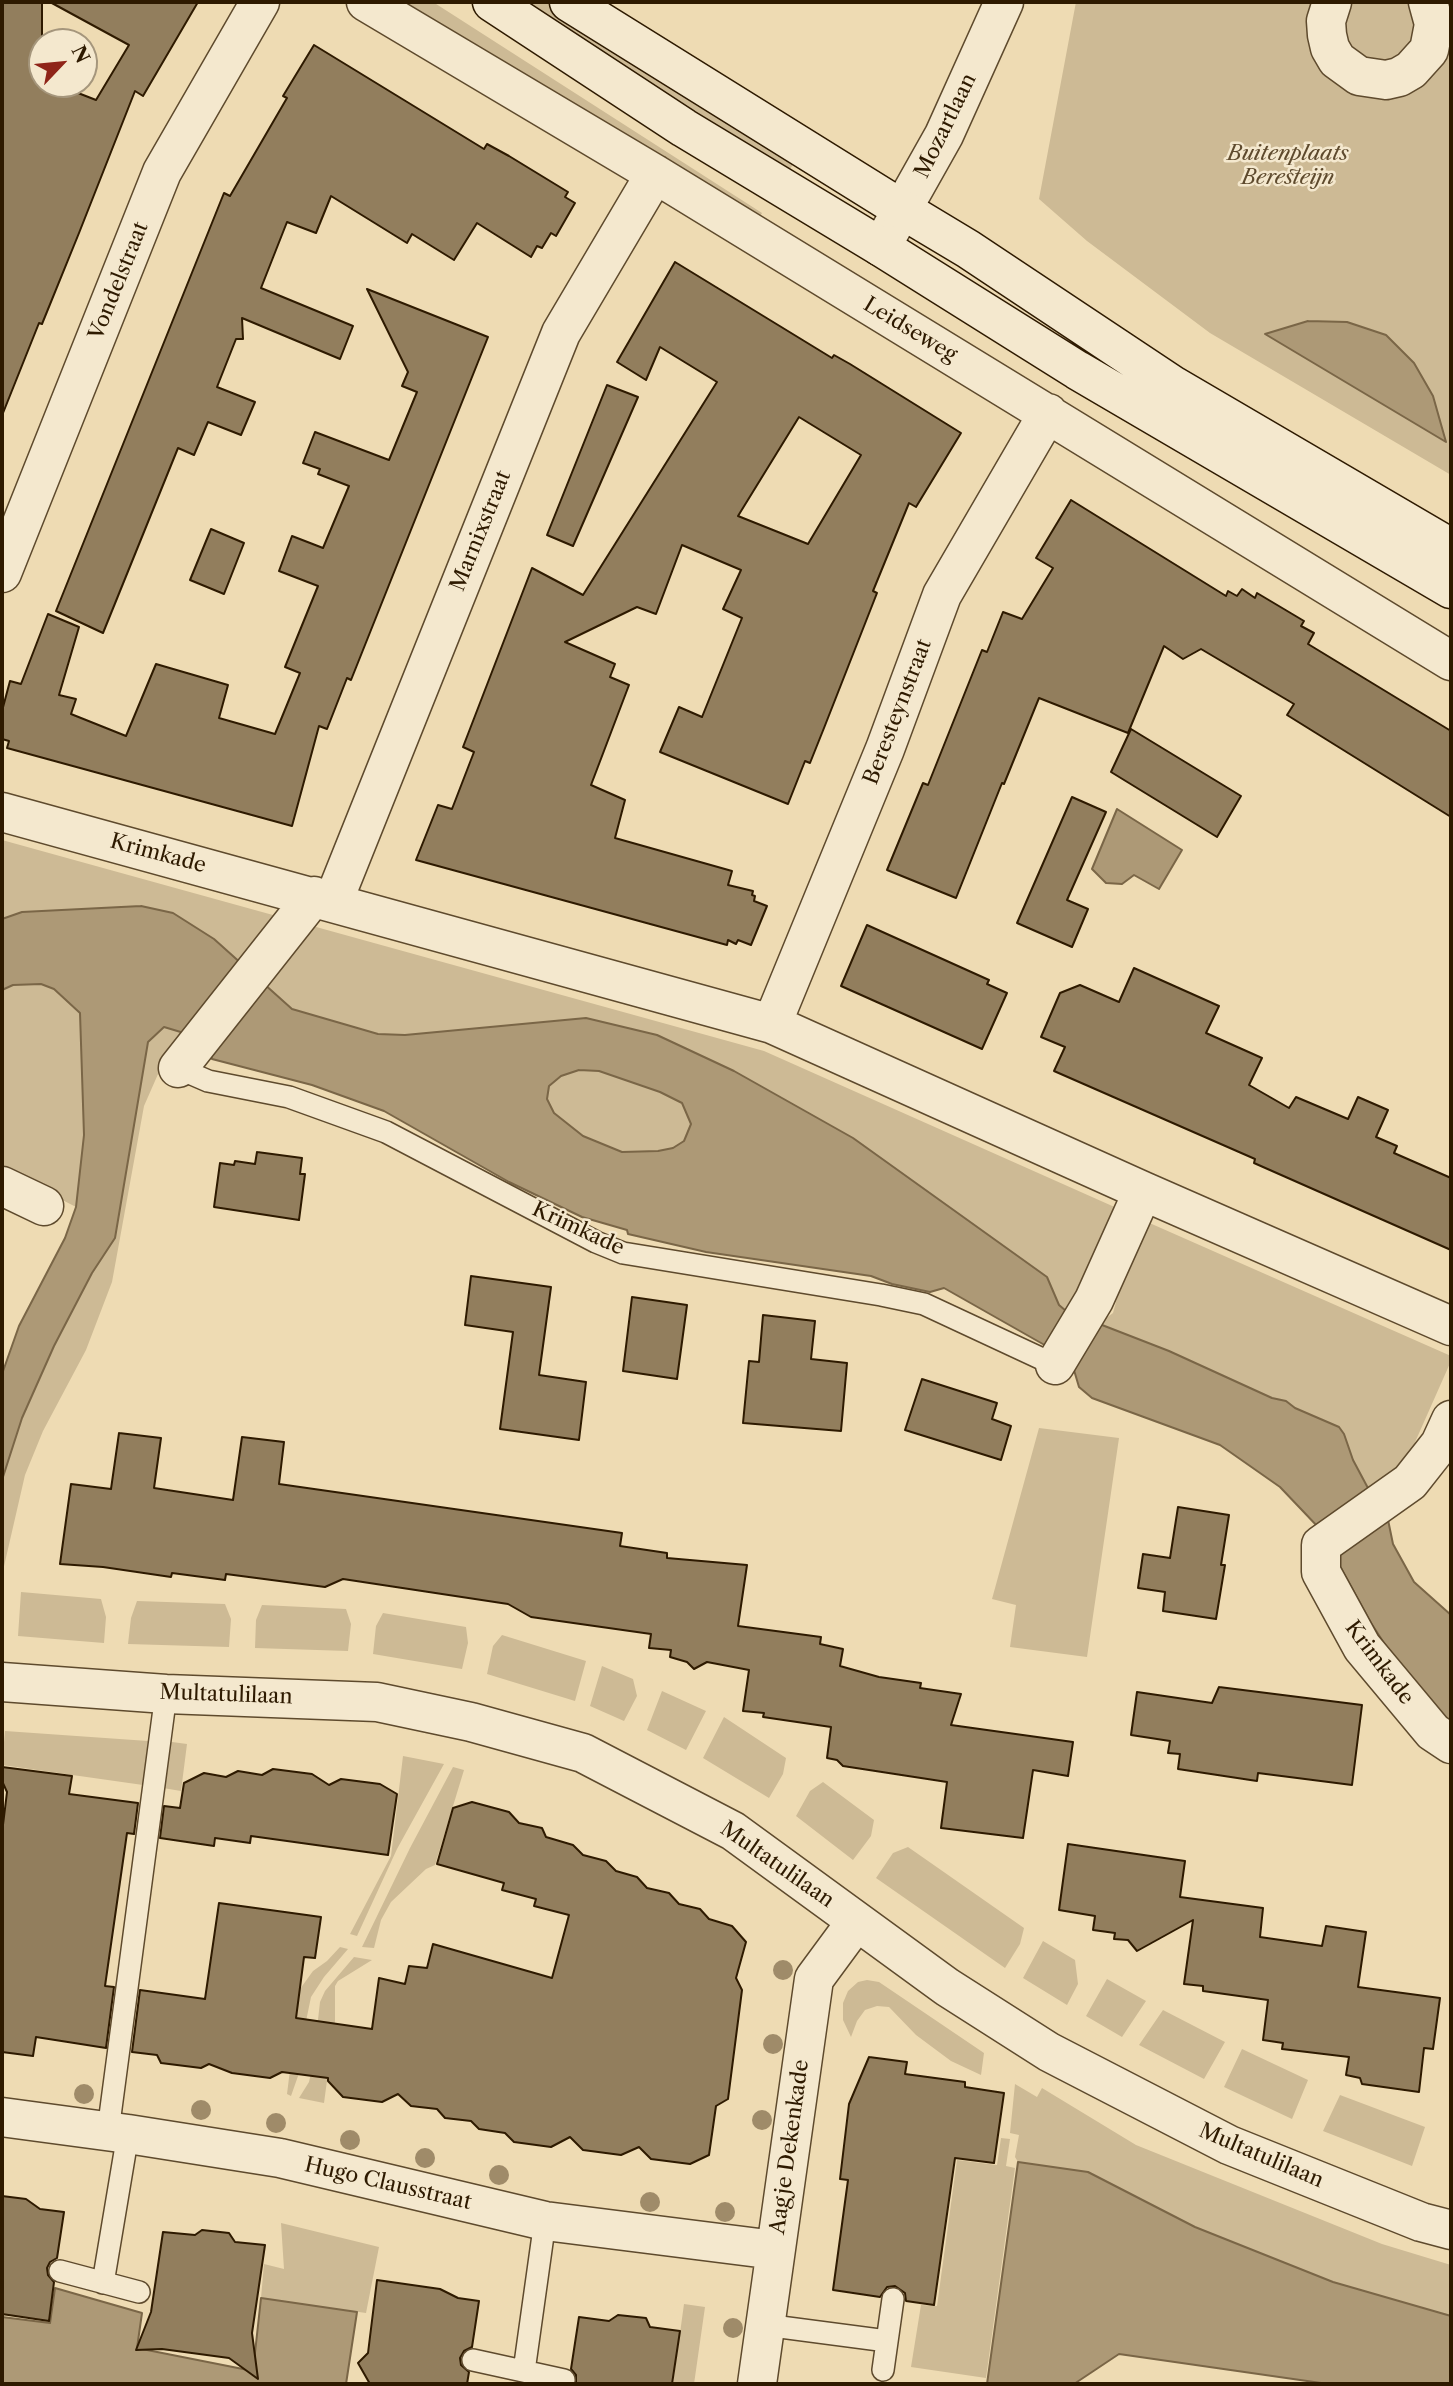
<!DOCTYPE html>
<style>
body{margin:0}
#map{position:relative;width:1453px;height:2386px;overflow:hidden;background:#eedbb3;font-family:"Libre Caslon Text",serif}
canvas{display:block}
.frame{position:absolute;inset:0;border:4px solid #2e1a00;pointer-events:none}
.north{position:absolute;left:28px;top:28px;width:70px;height:70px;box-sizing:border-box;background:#f4e8ce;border:2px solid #a5967c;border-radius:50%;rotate:64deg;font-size:19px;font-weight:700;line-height:28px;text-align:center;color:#2e1a00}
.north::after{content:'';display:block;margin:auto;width:24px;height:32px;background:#8f2418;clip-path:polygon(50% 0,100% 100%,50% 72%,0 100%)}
</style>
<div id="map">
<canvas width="1453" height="2386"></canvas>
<div class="frame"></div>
<div class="north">N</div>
</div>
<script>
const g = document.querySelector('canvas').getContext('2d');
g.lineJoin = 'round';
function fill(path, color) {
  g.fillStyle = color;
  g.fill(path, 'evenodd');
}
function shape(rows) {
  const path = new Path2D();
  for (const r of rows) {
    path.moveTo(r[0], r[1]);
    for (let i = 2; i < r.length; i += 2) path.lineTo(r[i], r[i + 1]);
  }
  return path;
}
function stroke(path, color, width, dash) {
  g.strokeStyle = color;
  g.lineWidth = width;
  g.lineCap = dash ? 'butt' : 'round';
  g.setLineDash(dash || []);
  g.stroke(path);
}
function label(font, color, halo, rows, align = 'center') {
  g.font = font + ' "Libre Caslon Text",serif';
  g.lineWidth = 5;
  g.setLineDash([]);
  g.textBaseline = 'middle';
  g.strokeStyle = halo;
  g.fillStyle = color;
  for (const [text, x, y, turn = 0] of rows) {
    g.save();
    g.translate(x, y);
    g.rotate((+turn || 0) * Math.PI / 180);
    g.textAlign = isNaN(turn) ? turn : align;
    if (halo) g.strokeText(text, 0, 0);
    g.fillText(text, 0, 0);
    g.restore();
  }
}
fill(shape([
 [399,2,433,2,762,213,758,220],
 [512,2,550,2,723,107,798,157,784,178],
 [1076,2,1451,2,1451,475,1210,333,1087,241,1039,199],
 [2,840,764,1051,1119,1209,1109,1243,1066,1311,1059,1305,1047,1277,734,1071,405,1035,378,1034,310,1016,292,1009,214,939,141,906,22,912,2,919],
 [41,984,54,989,80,1013,84,1136,76,1207,2,1169,2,990,13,985],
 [164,1027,184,1033,162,1065,144,1106,112,1282,86,1350,43,1431,25,1475,2,1575,2,1480,22,1418,54,1346,92,1273,115,1238,148,1042],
 [579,1070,599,1071,660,1092,682,1103,691,1124,684,1141,673,1148,658,1151,622,1152,583,1136,554,1113,547,1099,548,1086,561,1076],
 [1145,1221,1451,1356,1451,1361,1412,1449,1399,1469,1369,1490,1353,1460,1344,1434,1339,1427,1295,1408,1286,1401,1272,1398,1169,1351,1098,1324,1113,1313,1126,1265],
 [1039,1428,1119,1438,1087,1657,1010,1647,1016,1605,992,1599],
 [21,1592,101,1599,106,1617,104,1643,18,1636],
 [137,1601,225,1604,231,1619,229,1647,128,1644,131,1618],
 [262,1605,346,1609,351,1624,348,1651,255,1648,256,1620],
 [383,1613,466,1627,468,1643,462,1669,373,1654,376,1626],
 [502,1635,586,1661,575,1701,487,1674,493,1646],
 [602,1666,633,1679,637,1696,624,1721,590,1706],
 [662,1691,706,1711,686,1750,647,1730],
 [724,1717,786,1758,783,1774,769,1798,703,1758],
 [5,1731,148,1741,143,1785,2,1765],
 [172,1742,187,1744,181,1791,163,1788,169,1743],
 [403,1756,444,1764,397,1849,357,1936,350,1934,391,1856],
 [453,1767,464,1770,435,1865,426,1869,391,1902,381,1920,374,1948,362,1947,410,1848],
 [823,1782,874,1820,871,1836,853,1860,796,1816,810,1791],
 [908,1847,1024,1928,1020,1944,1005,1968,876,1878,893,1853],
 [1043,1941,1075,1960,1078,1984,1067,2005,1023,1978],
 [340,1947,348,1949,324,1977,311,1997,304,2031,304,2059,291,2096,287,2094,300,1989,313,1971,327,1961],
 [354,1957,372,1960,338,1981,335,1986,335,2021,324,2103,299,2098,309,2082,313,2064,320,2002,325,1991],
 [1107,1979,1146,2001,1122,2037,1086,2016],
 [867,1980,879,1982,984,2053,981,2075,951,2061,916,2035,889,2007,877,2006,865,2010,857,2021,851,2037,843,2020,843,2003,848,1991,858,1982],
 [1163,2010,1225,2042,1204,2079,1139,2045],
 [1242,2049,1308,2080,1292,2119,1224,2087],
 [1015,2084,1037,2097,1042,2088,1136,2145,1382,2244,1451,2265,1451,2316,1333,2282,1195,2227,1088,2172,1018,2162,1015,2157,1019,2135,1010,2133],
 [1340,2095,1425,2127,1412,2166,1323,2131],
 [1001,2138,1010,2139,1006,2166,1015,2168,986,2378,911,2367,921,2305,937,2306,957,2160,997,2165],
 [281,2223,379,2247,366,2313,261,2298,264,2264,284,2269],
 [684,2304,705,2307,694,2384,673,2384]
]), '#cdba95');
const water = shape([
 [1308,321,1347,322,1386,335,1414,363,1433,396,1446,442,1265,334,1308,321],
 [1117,809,1182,850,1159,889,1134,875,1122,884,1106,883,1092,869,1117,809],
 [141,906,173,913,214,939,292,1009,378,1034,405,1035,586,1018,657,1035,734,1071,853,1138,1047,1277,1059,1305,1066,1311,1169,1351,1272,1398,1286,1401,1295,1408,1339,1427,1344,1434,1353,1460,1369,1490,1387,1515,1393,1544,1414,1582,1451,1615,1451,1724,1395,1660,1371,1623,1319,1528,1280,1487,1220,1445,1092,1398,1079,1387,1071,1360,944,1288,930,1292,892,1284,871,1276,706,1252,628,1234,627,1230,582,1217,509,1182,384,1111,312,1085,212,1059,209,1048,184,1033,164,1027,148,1042,115,1238,92,1273,54,1346,22,1418,2,1480,2,1374,19,1326,65,1238,76,1207,84,1135,80,1013,54,989,41,984,13,985,2,990,2,919,22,912,141,906],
 [579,1070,599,1071,660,1092,682,1103,691,1124,684,1141,673,1148,658,1151,622,1152,583,1136,554,1113,547,1099,549,1086,561,1076,579,1070],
 [1018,2162,1088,2172,1195,2227,1333,2282,1451,2316,1451,2384,1328,2384,1119,2354,1074,2384,987,2384,1018,2162],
 [55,2288,142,2313,137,2348,253,2371,261,2298,357,2312,346,2384,2,2384,2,2317,50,2323,55,2288]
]);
fill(water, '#ad9976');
stroke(water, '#7a6647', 2);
const building = shape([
 [2,2,42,2,42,84,55,84,96,100,129,45,50,2,198,2,143,96,135,91,79,233,42,324,39,323,3,413,2,2],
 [314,45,484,149,487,144,509,156,568,192,565,197,575,203,556,236,551,233,542,248,537,246,531,257,477,223,454,260,412,234,407,243,331,196,316,233,287,222,261,288,353,326,340,359,242,318,243,339,236,339,217,387,255,402,241,435,208,422,194,455,178,448,103,633,56,611,224,193,230,196,287,98,283,96,314,45],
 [675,262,832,358,834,355,850,364,961,433,916,507,909,503,873,591,877,593,824,728,810,763,805,761,788,804,660,752,679,707,702,717,742,618,723,609,741,570,682,545,656,614,637,607,565,642,615,664,610,677,629,685,591,785,625,800,615,838,732,871,728,885,753,891,752,895,755,896,754,901,767,906,751,945,738,940,736,944,728,940,727,945,416,860,438,805,452,809,474,752,463,747,532,568,583,595,717,382,660,347,646,380,617,362,675,262],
 [799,417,861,455,808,544,738,516,799,417],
 [367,289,488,337,351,680,347,678,327,729,319,726,292,826,7,748,9,741,2,739,2,711,10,681,21,684,48,614,79,627,59,695,76,699,71,714,126,736,156,664,228,685,219,718,275,734,300,673,285,667,318,586,279,571,292,536,323,548,349,486,318,474,320,469,303,463,315,432,389,460,417,392,402,386,408,372,367,289],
 [607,385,638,397,573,546,547,535,607,385],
 [1071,500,1226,596,1228,591,1237,596,1242,589,1255,598,1257,593,1304,621,1301,626,1314,633,1308,644,1451,731,1451,817,1287,715,1294,704,1201,649,1183,659,1164,646,1128,733,1039,698,1004,784,1002,783,956,898,887,870,923,783,928,785,982,650,987,652,1003,612,1022,619,1053,568,1036,558,1071,500],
 [211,529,244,543,224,594,190,580,211,529],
 [1131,729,1241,796,1217,837,1111,772,1131,729],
 [1072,797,1106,812,1067,900,1088,909,1072,947,1017,923,1072,797],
 [867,925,989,980,987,984,1007,993,982,1049,841,986,867,925],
 [1134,968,1219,1006,1206,1033,1262,1058,1249,1085,1289,1108,1296,1097,1348,1119,1358,1097,1388,1110,1376,1137,1397,1146,1394,1153,1451,1178,1451,1250,1254,1163,1255,1159,1054,1071,1065,1047,1041,1037,1060,993,1080,985,1119,1002,1134,968],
 [257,1152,302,1158,300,1174,305,1174,299,1220,214,1207,220,1163,234,1165,235,1161,255,1164,257,1152],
 [471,1276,551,1287,539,1375,586,1382,579,1440,500,1429,513,1332,465,1325,471,1276],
 [632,1297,687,1305,677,1379,623,1371,632,1297],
 [763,1315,815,1321,811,1359,847,1363,841,1431,743,1423,749,1361,759,1362,763,1315],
 [922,1379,997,1403,992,1419,1011,1426,1001,1460,905,1430,922,1379],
 [119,1433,161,1438,154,1488,233,1500,242,1437,284,1442,279,1484,622,1533,620,1546,667,1553,667,1558,747,1565,738,1626,821,1637,820,1644,843,1649,840,1666,879,1677,921,1683,920,1688,961,1694,951,1725,1073,1742,1068,1776,1033,1770,1023,1838,941,1828,947,1782,843,1766,837,1760,827,1758,831,1727,763,1717,764,1713,743,1711,749,1670,707,1662,694,1669,687,1662,670,1657,671,1650,649,1648,651,1634,531,1617,508,1604,343,1579,325,1587,226,1574,225,1580,172,1573,171,1577,103,1567,60,1564,71,1484,111,1489,119,1433],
 [1178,1507,1229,1515,1221,1565,1225,1565,1216,1619,1163,1611,1165,1592,1138,1588,1143,1554,1170,1558,1178,1507],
 [1219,1687,1362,1705,1352,1785,1258,1773,1257,1781,1178,1769,1180,1754,1168,1753,1170,1741,1131,1735,1137,1692,1212,1703,1219,1687],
 [2,1767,72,1776,69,1794,138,1803,134,1834,127,1833,105,1986,114,1987,106,2048,36,2037,33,2056,2,2052,2,1833,7,1792,2,1781,2,1767],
 [273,1769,312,1774,329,1785,341,1779,380,1784,397,1794,388,1855,251,1836,250,1843,215,1838,214,1846,160,1838,164,1806,180,1808,184,1783,204,1773,226,1777,238,1771,262,1775,273,1769],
 [472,1802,509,1812,519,1823,542,1828,546,1837,573,1845,583,1855,606,1861,616,1871,637,1877,647,1888,669,1893,679,1904,700,1909,709,1919,732,1926,746,1942,736,1978,742,1990,728,2099,716,2106,709,2155,690,2164,651,2159,639,2147,621,2155,583,2150,570,2137,551,2147,514,2142,505,2133,479,2129,471,2121,445,2118,437,2109,411,2106,398,2094,382,2102,343,2097,328,2081,328,2078,282,2072,270,2078,232,2073,209,2064,201,2068,161,2063,157,2055,132,2052,140,1990,205,1999,219,1903,321,1917,315,1958,304,1957,296,2018,372,2029,379,1978,405,1984,409,1966,427,1968,433,1944,552,1978,569,1915,534,1906,536,1899,502,1890,504,1883,437,1864,453,1808,472,1802],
 [1068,1844,1185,1861,1180,1897,1263,1908,1260,1937,1322,1946,1326,1926,1366,1932,1358,1987,1440,1998,1433,2049,1424,2048,1419,2092,1362,2084,1360,2078,1346,2075,1349,2057,1282,2049,1283,2043,1263,2040,1268,2000,1203,1991,1203,1986,1184,1984,1193,1920,1137,1951,1128,1940,1114,1939,1115,1933,1093,1930,1095,1916,1059,1910,1068,1844],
 [869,2057,907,2062,905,2074,965,2082,965,2087,1004,2093,994,2163,955,2158,934,2305,906,2301,905,2293,895,2286,887,2287,880,2297,833,2290,848,2180,840,2179,849,2104,869,2057],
 [2,2196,26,2199,40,2209,64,2212,57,2258,50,2262,47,2268,48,2275,54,2282,49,2321,2,2314,2,2196],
 [202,2230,229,2233,235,2242,265,2245,252,2333,258,2379,229,2358,162,2349,136,2350,151,2312,163,2232,195,2235,202,2230],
 [377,2280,440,2289,458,2298,479,2301,472,2347,464,2351,460,2358,461,2365,469,2372,467,2384,370,2384,358,2363,368,2353,377,2280],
 [618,2315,646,2318,650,2327,680,2331,672,2384,576,2384,576,2375,571,2369,579,2317,609,2321,618,2315]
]);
fill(building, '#927e5d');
stroke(building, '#2e1a00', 2);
const service = shape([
 [178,1068,208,1081,289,1097,386,1132,596,1242,623,1253,881,1295,924,1304,1055,1365],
 [108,2131,166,1694],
 [60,2271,139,2292],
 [103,2283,128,2134],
 [765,2325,887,2341],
 [473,2360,564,2380],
 [883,2370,893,2299],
 [524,2371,545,2221]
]);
const minor = shape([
 [366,2,655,174,1451,661],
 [1332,2,1326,21,1327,35,1330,48,1337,60,1359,76,1386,80,1399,77,1411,70,1429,50,1434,24,1428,2],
 [2,573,162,172,260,2],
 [2,812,772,1024,1143,1191,1451,1326],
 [333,902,561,333,655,174],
 [772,1024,885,749,942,595,1048,413],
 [178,1068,314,896],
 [2,1186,44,1206],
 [1055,1365,1094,1300,1143,1191],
 [1451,1420,1440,1444,1410,1482,1321,1545,1321,1572,1362,1647,1433,1732,1451,1744],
 [2,2117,128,2134,280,2158,545,2221,775,2250],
 [757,2384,814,1979,856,1922]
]);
const tertiary = shape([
 [881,247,944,135,1004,2],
 [2,1682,166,1694,377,1702,471,1722,583,1753,733,1831,947,1987,1049,2052,1229,2145,1421,2222,1451,2230]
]);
const secondary = shape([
 [492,2,684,128,881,247,1077,370,1451,589],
 [569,2,903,210,968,249,1174,386,1451,548]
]);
stroke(service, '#5e4a2d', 24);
stroke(minor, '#5e4a2d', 41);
stroke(tertiary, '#5e4a2d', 41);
stroke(secondary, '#2e1a00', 41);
stroke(service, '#f4e8ce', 21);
stroke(minor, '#f4e8ce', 38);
stroke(tertiary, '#f4e8ce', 38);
stroke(secondary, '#f4e8ce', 38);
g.fillStyle = '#9f8b69';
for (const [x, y] of [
 [783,1970],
 [773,2044],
 [84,2094],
 [201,2110],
 [762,2120],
 [276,2123],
 [350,2140],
 [425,2158],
 [499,2175],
 [650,2202],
 [725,2212],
 [733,2328]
]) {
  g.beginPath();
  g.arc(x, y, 10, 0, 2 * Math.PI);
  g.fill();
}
label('21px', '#2e1a00', '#f4e8ce', [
 ["Mozartlaan",946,126,-64],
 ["Vondelstraat",119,281,-68],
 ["Leidseweg",910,330,31],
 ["Marnixstraat",481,531,-68],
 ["Beresteynstraat",898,712,-69],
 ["Krimkade",158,854,15],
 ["Krimkade",578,1229,25],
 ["Krimkade",1379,1663,53],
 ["Multatulilaan",226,1695,2],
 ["Multatulilaan",777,1865,35],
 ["Aagje Dekenkade",790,2147,-82],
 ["Multatulilaan",1261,2156,23],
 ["Hugo Clausstraat",388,2184,13]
]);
label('italic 21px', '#5e4a2d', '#f4e8ce', [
 ["Buitenplaats",1288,154],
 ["Beresteijn",1288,178]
]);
</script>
